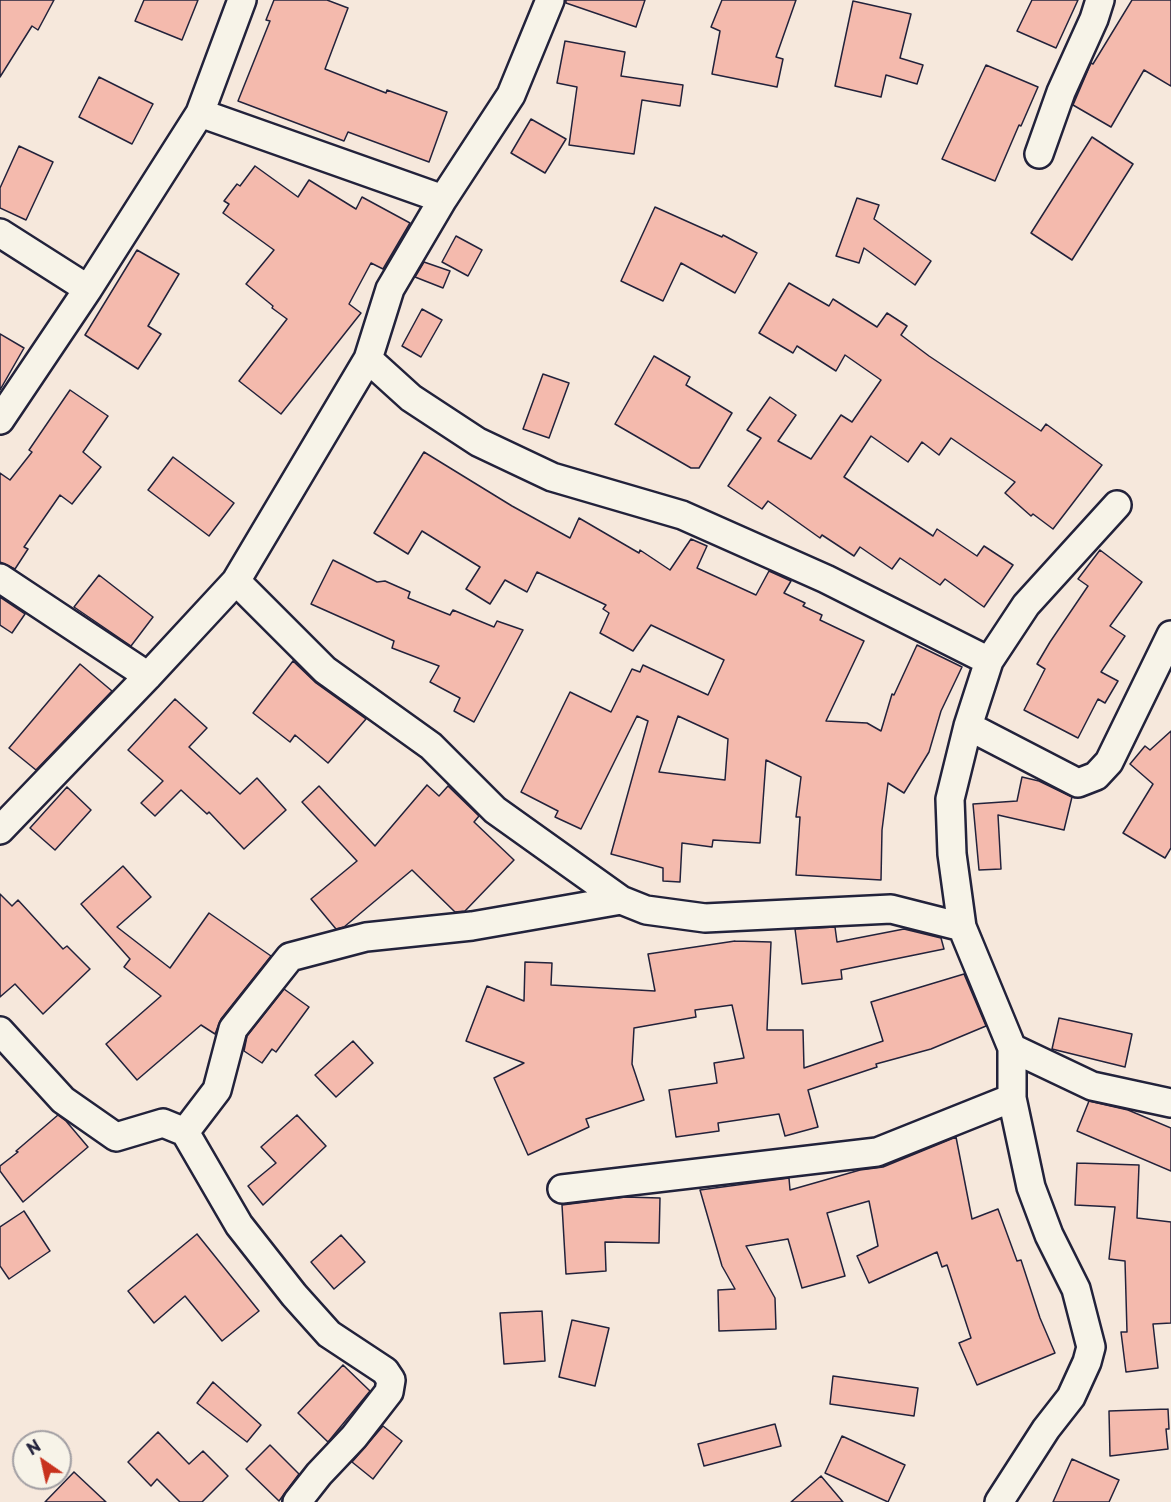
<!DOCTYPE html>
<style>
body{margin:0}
#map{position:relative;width:1171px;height:1502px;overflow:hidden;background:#f6e8dc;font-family:"Playpen Sans",sans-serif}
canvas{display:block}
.north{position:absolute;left:12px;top:1430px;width:60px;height:60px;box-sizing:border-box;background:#f7f3e8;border:2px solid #a29fa3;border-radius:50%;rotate:326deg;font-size:16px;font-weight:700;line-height:24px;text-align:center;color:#22223b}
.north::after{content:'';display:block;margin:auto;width:21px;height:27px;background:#c8321e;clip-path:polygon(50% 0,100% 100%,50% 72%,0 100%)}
</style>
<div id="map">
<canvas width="1171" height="1502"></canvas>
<div class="north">N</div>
</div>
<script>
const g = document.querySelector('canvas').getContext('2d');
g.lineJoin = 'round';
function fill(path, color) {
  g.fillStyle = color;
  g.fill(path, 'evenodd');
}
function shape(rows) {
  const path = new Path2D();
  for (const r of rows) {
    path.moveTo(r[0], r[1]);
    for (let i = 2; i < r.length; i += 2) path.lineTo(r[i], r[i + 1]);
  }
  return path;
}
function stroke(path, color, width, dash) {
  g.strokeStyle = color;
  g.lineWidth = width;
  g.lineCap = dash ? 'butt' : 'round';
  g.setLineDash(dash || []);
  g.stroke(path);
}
const building = shape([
 [0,0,54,0,38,30,32,26,0,77,0,0],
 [144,0,198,0,182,40,135,21,144,0],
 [274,0,327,0,348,8,325,69,386,93,387,90,447,112,429,162,348,132,344,141,238,101,270,21,266,20,274,0],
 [566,0,645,0,636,27,566,3,566,0],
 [722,0,796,0,776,57,783,59,777,87,712,74,720,31,711,27,722,0],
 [1032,0,1078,0,1056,48,1017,31,1032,0],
 [1132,0,1171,0,1171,86,1144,70,1111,127,1073,105,1091,63,1093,64,1132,0],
 [853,1,911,14,900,58,923,65,917,84,886,75,881,97,835,86,853,1],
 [565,41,625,52,621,76,683,85,680,106,642,100,634,154,569,145,577,87,557,83,565,41],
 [986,65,1038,87,1021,126,1019,125,995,181,942,159,986,65],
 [99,77,153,104,132,144,79,117,99,77],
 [531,119,566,139,545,173,511,153,531,119],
 [1092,137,1133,164,1072,260,1031,233,1092,137],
 [19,146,53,162,26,220,0,208,0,188,19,146],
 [255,166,298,197,309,180,356,209,362,197,410,223,383,269,371,263,349,304,361,313,281,414,239,381,287,319,272,308,273,306,246,284,274,250,223,213,229,204,224,201,237,184,240,186,255,166],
 [857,198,879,205,874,219,931,261,915,285,864,248,859,263,836,256,857,198],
 [655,207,722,237,723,235,757,253,735,293,681,263,663,301,621,281,655,207],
 [456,236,482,250,468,276,442,262,456,236],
 [137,250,179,274,148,326,161,334,138,369,85,335,137,250],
 [424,262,450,271,443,288,415,277,424,262],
 [789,283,829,306,833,299,877,327,887,313,907,326,901,335,929,356,1041,431,1046,424,1102,465,1053,529,1033,514,1031,516,1005,493,1015,482,951,438,939,455,922,442,908,462,871,436,844,477,933,536,937,529,977,556,984,546,1013,565,984,607,945,579,940,585,900,558,892,569,860,547,854,556,822,535,820,538,768,501,762,509,728,486,761,438,747,430,770,397,796,415,778,441,811,459,841,415,852,422,881,380,845,355,836,371,797,346,793,353,759,333,789,283],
 [422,309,442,320,421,357,402,346,422,309],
 [0,334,24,348,0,390,0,334],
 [654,356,690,377,686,385,732,413,699,468,691,468,615,424,654,356],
 [543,374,569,383,549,438,523,429,543,374],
 [70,390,108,416,83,452,101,467,72,504,60,495,24,547,28,549,15,569,0,562,0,473,10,480,32,452,29,450,70,390],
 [424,452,512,506,570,538,579,518,639,553,640,550,670,570,691,539,707,546,697,568,756,595,769,571,791,581,784,593,805,603,803,606,822,615,820,620,864,641,826,721,867,723,881,731,892,694,894,695,917,645,962,667,941,711,929,752,904,793,888,783,882,830,881,880,796,875,800,817,796,817,801,777,766,760,760,843,713,840,712,847,682,843,680,882,663,881,663,868,611,854,648,721,637,716,581,829,555,817,558,811,521,792,570,692,611,712,632,669,640,672,643,665,708,695,724,660,651,625,633,651,600,633,609,613,603,609,606,605,537,572,527,592,505,580,490,604,466,589,480,567,422,531,408,554,374,533,424,452],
 [678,716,728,739,725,780,659,772,678,716],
 [173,457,234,503,209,536,148,490,173,457],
 [1100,550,1142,582,1110,626,1125,636,1101,672,1118,681,1105,703,1098,699,1078,738,1024,710,1045,669,1037,664,1050,642,1088,586,1078,579,1100,550],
 [333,560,377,582,385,581,410,592,408,598,450,615,453,610,494,627,497,621,523,630,474,722,454,711,460,698,430,682,439,666,392,648,394,641,311,604,333,560],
 [99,575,153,617,131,646,74,607,99,575],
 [0,597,25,614,12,633,0,625,0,597],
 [293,661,316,683,366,719,328,763,295,735,290,742,253,713,293,661],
 [80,664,112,691,36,770,9,748,80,664],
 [175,699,207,728,189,747,240,794,257,778,286,810,244,849,209,812,207,814,181,790,155,816,141,803,163,781,128,750,175,699],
 [1171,731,1171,848,1165,858,1123,833,1153,784,1130,764,1145,746,1150,750,1171,731],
 [1022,777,1039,781,1072,797,1064,830,998,815,1001,869,979,870,973,804,1017,801,1022,777],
 [427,785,439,796,448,786,479,816,474,822,514,860,465,911,455,912,412,870,344,927,336,929,311,899,357,861,302,802,319,786,375,846,427,785],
 [67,787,91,810,55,850,30,828,67,787],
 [123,866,151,897,117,927,170,968,209,913,271,956,221,1019,215,1034,201,1025,137,1080,106,1044,161,996,124,967,130,959,81,904,123,866],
 [0,894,12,906,18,900,63,949,67,946,90,969,43,1014,15,984,0,997,0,894],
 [835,927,837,942,904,929,941,938,944,949,841,970,842,979,802,984,795,929,835,927],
 [735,941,771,942,767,1030,803,1030,804,1068,883,1041,871,1002,964,974,986,1026,931,1049,876,1064,877,1067,808,1090,818,1127,785,1136,779,1114,718,1123,719,1131,676,1137,669,1090,717,1083,714,1063,744,1058,732,1005,695,1010,696,1017,634,1028,632,1064,644,1100,586,1119,589,1127,528,1155,494,1078,524,1063,466,1041,487,986,524,1001,525,962,552,963,551,985,655,991,648,954,735,941],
 [284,989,309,1007,276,1052,272,1049,262,1063,244,1051,247,1036,284,989],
 [1059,1018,1132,1034,1125,1067,1052,1049,1059,1018],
 [353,1041,373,1063,336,1097,315,1075,353,1041],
 [1089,1101,1128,1110,1171,1128,1171,1171,1077,1131,1089,1101],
 [58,1115,66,1121,88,1147,23,1202,0,1171,0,1166,18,1152,16,1151,58,1115],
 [297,1115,326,1146,263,1205,248,1186,276,1163,261,1147,297,1115],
 [956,1137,972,1219,998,1209,1017,1261,1021,1260,1040,1318,1055,1353,977,1385,959,1343,971,1338,947,1265,942,1267,937,1252,869,1283,857,1256,878,1246,869,1201,827,1213,845,1276,802,1288,788,1239,746,1246,775,1298,776,1329,719,1331,718,1290,735,1289,722,1266,700,1190,789,1178,790,1190,860,1170,883,1167,956,1137],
 [1077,1163,1139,1165,1137,1218,1171,1222,1171,1323,1153,1324,1158,1368,1126,1372,1121,1332,1127,1332,1125,1261,1109,1259,1115,1207,1075,1205,1077,1163],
 [625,1197,660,1198,659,1243,605,1242,606,1271,566,1274,562,1205,625,1197],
 [24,1211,50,1251,9,1279,0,1266,0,1227,24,1211],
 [197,1234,259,1311,222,1341,185,1296,154,1323,128,1291,197,1234],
 [341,1235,365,1262,334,1289,311,1262,341,1235],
 [542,1311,545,1361,504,1364,500,1313,542,1311],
 [572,1320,609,1328,595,1386,559,1377,572,1320],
 [343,1365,370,1391,328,1442,298,1413,343,1365],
 [833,1376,918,1388,914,1416,830,1404,833,1376],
 [213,1382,261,1425,247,1442,197,1403,213,1382],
 [1168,1409,1169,1429,1166,1429,1168,1449,1110,1456,1109,1411,1168,1409],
 [775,1424,781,1446,704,1466,698,1444,775,1424],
 [383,1426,402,1441,373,1479,352,1462,383,1426],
 [158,1432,189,1464,203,1451,228,1476,202,1502,180,1502,157,1479,151,1486,128,1462,158,1432],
 [842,1436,905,1465,888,1502,825,1473,842,1436],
 [270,1445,299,1474,279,1501,246,1469,270,1445],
 [1072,1459,1119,1480,1109,1502,1053,1502,1072,1459],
 [74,1472,106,1502,45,1502,74,1472],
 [821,1476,843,1502,791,1502,821,1476]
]);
fill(building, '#f4baad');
stroke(building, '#22223b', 1.5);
const minor = shape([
 [200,113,443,199],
 [1039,154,1061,92,1094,19,1100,0],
 [0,233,88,289],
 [368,359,411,398,478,442,552,477,682,515,826,579,989,661],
 [0,420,88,289,200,113,242,0],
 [0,578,148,676],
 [236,581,325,670,431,746,495,810,621,900,646,910,705,918,891,909,962,927],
 [968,726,1078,783,1096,776,1109,762,1171,635],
 [0,830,148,676,236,581,368,359,390,289,443,199,511,95,550,0],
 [0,1031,63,1100,116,1137,163,1123,185,1132,239,1225,294,1295,329,1334,385,1371,391,1380,389,1392,354,1437,319,1474,297,1502],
 [1012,1048,1092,1086,1171,1103],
 [185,1132,217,1090,233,1029,290,957,366,937,472,926,621,900],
 [562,1189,877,1152,1012,1098],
 [999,1502,1046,1429,1071,1397,1087,1362,1091,1347,1076,1289,1049,1235,1031,1187,1012,1098,1012,1048,962,927,952,854,950,799,968,726,989,661,1026,605,1117,505]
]);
stroke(minor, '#22223b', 32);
stroke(minor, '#f7f3e8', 27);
</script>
